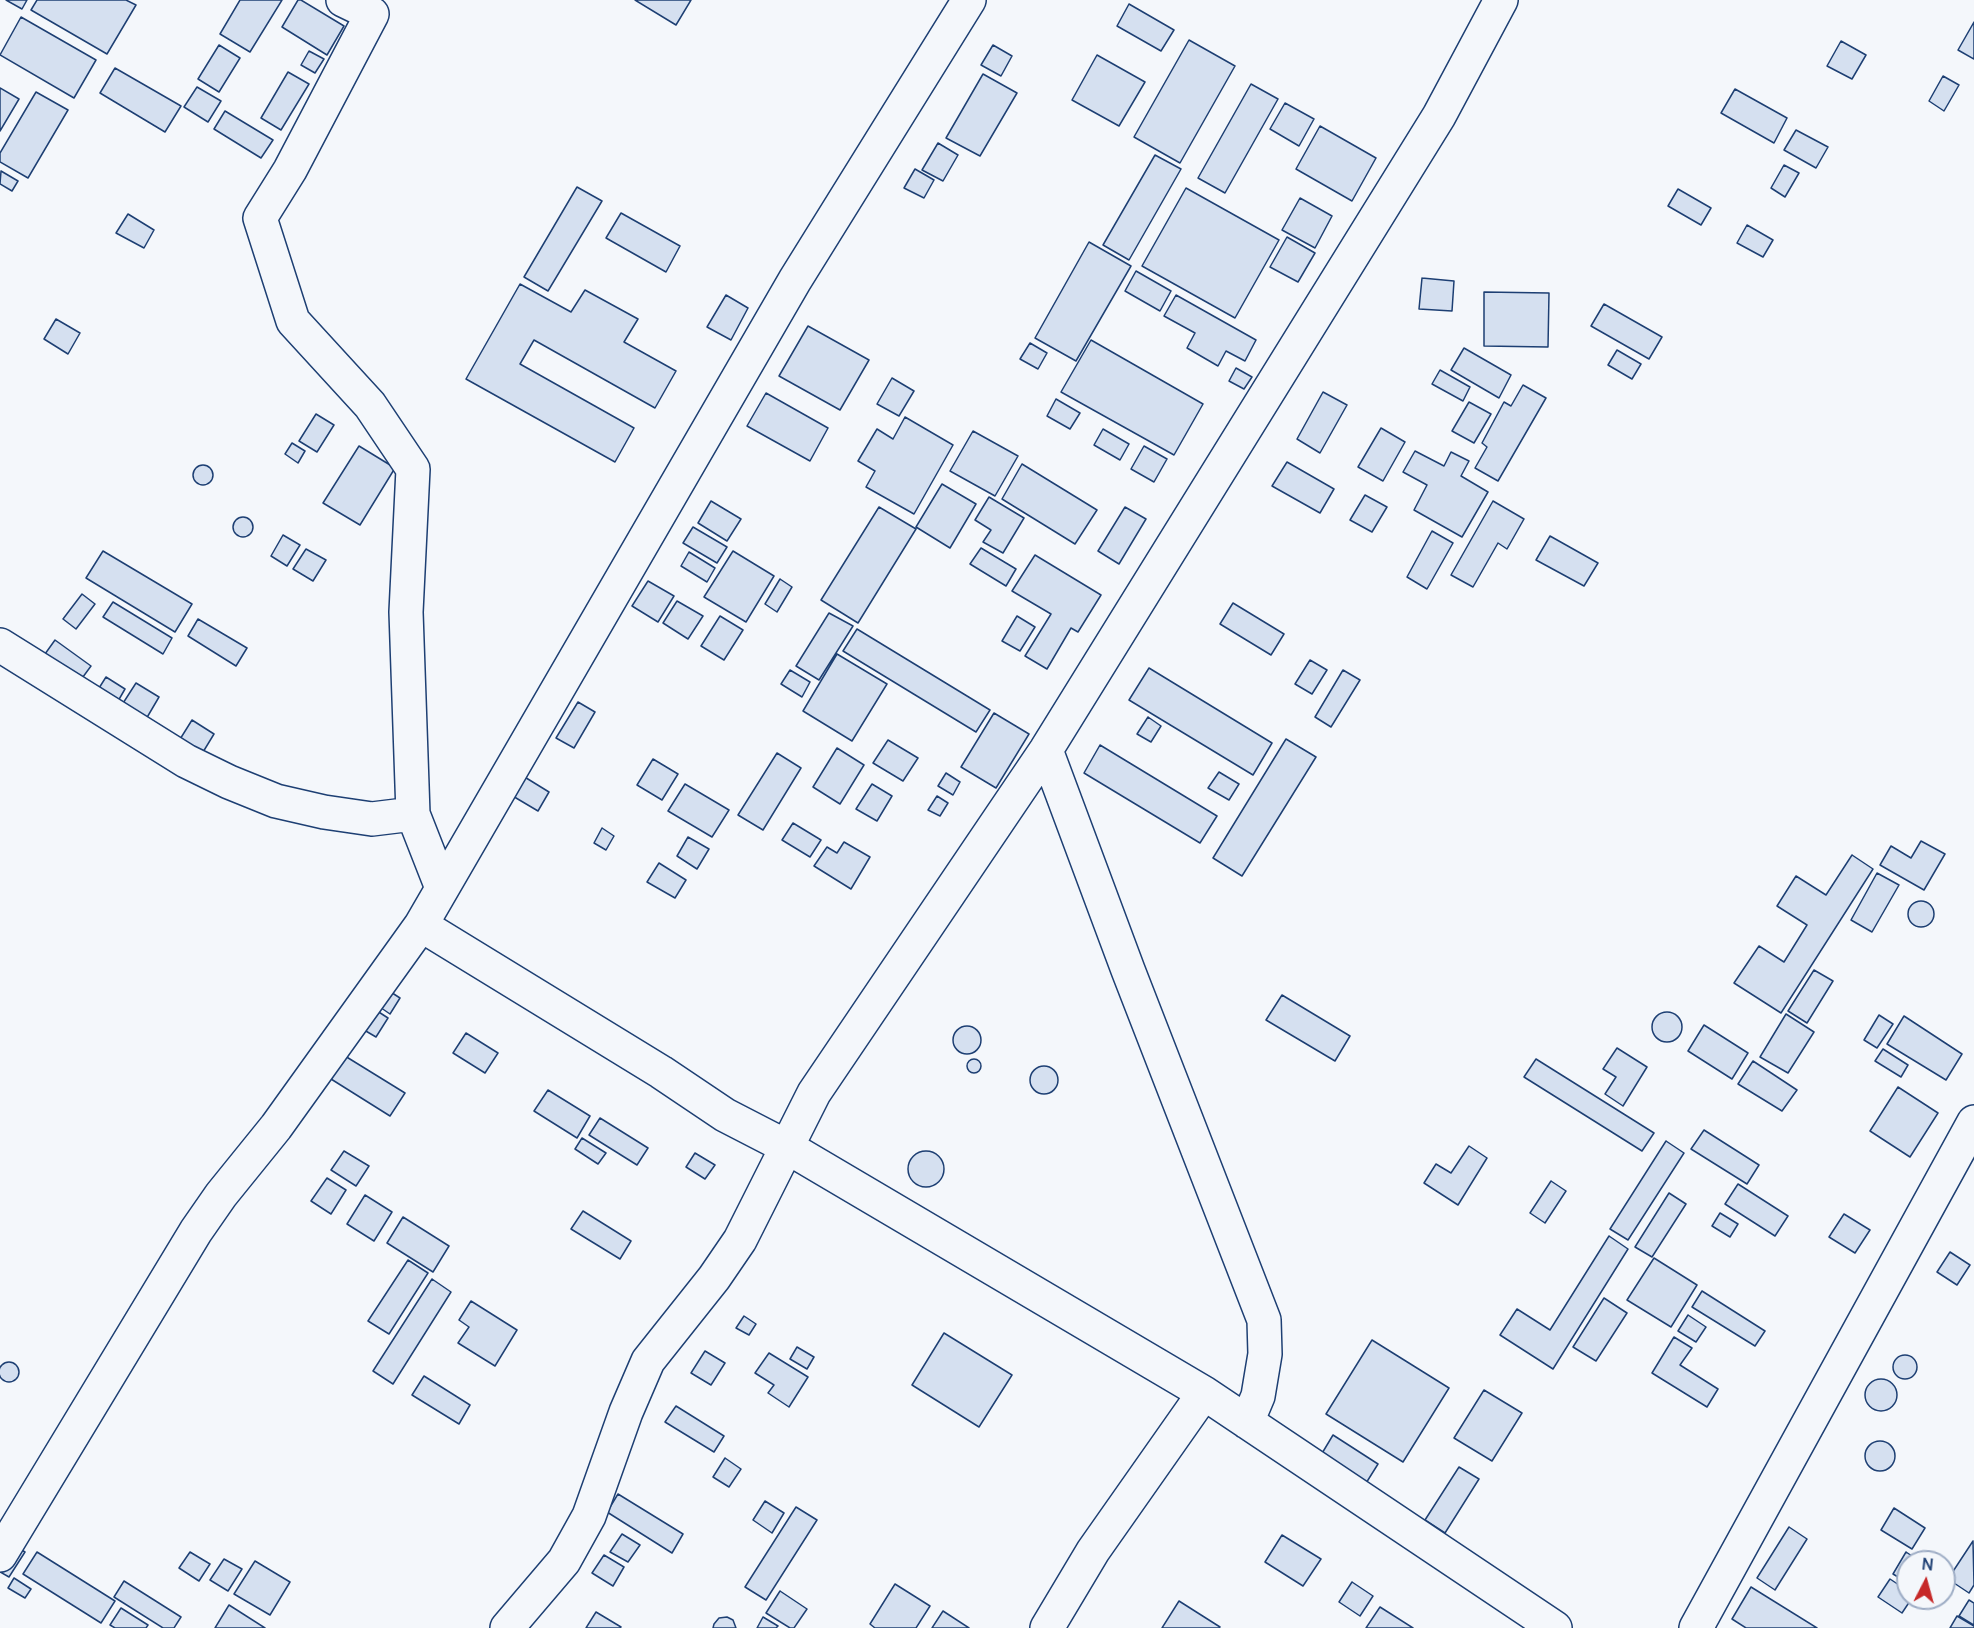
<!DOCTYPE html>
<style>
body{margin:0}
#map{position:relative;width:1974px;height:1628px;overflow:hidden;background:#f4f7fb;font-family:Manrope,sans-serif}
canvas{display:block}
.north{position:absolute;left:1896px;top:1550px;width:60px;height:60px;box-sizing:border-box;background:#f4f7fb;border:2px solid #9eadc5;border-radius:50%;rotate:6deg;font-size:16px;font-weight:700;line-height:24px;text-align:center;color:#1d3f73}
.north::after{content:'';display:block;margin:auto;width:21px;height:27px;background:#c62828;clip-path:polygon(50% 0,100% 100%,50% 72%,0 100%)}
</style>
<div id="map">
<canvas width="1974" height="1628"></canvas>
<div class="north">N</div>
</div>
<script>
const g = document.querySelector('canvas').getContext('2d');
g.lineJoin = 'round';
function fill(path, color) {
  g.fillStyle = color;
  g.fill(path, 'evenodd');
}
function shape(rows) {
  const path = new Path2D();
  for (const r of rows) {
    if (r.length === 3) {
      path.moveTo(r[0] + r[2], r[1]);
      path.arc(r[0], r[1], r[2], 0, 2 * Math.PI);
      continue;
    }
    path.moveTo(r[0], r[1]);
    for (let i = 2; i < r.length; i += 2) path.lineTo(r[i], r[i + 1]);
  }
  return path;
}
function stroke(path, color, width, dash) {
  g.strokeStyle = color;
  g.lineWidth = width;
  g.lineCap = dash ? 'butt' : 'round';
  g.setLineDash(dash || []);
  g.stroke(path);
}
const building = shape([
 [6,0,27,0,22,9,6,0],
 [37,0,126,0,136,5,107,54,31,10,37,0],
 [240,0,282,0,250,52,220,34,240,0],
 [298,0,301,0,344,26,327,55,282,27,298,0],
 [635,0,691,0,676,25,635,0],
 [1129,4,1174,30,1161,51,1117,26,1129,4],
 [21,17,96,60,74,98,0,55,21,17],
 [1974,22,1974,59,1958,50,1974,22],
 [1189,40,1235,66,1180,163,1134,137,1189,40],
 [1841,41,1866,55,1852,79,1827,66,1841,41],
 [219,45,240,58,219,92,198,79,219,45],
 [993,45,1012,56,1001,76,981,65,993,45],
 [309,51,324,59,315,73,301,65,309,51],
 [1097,55,1145,82,1119,126,1072,100,1097,55],
 [115,68,181,106,165,132,100,93,115,68],
 [288,72,309,84,281,130,261,118,288,72],
 [983,74,1017,93,980,156,946,138,983,74],
 [1943,76,1959,85,1944,111,1929,101,1943,76],
 [1251,84,1278,99,1225,193,1198,178,1251,84],
 [197,87,221,101,208,122,184,107,197,87],
 [0,88,19,99,0,131,0,88],
 [1735,89,1787,118,1774,143,1721,113,1735,89],
 [36,92,68,110,28,178,0,162,0,153,36,92],
 [1285,103,1314,119,1299,146,1270,129,1285,103],
 [225,111,273,140,261,158,214,129,225,111],
 [1320,126,1376,158,1352,201,1296,169,1320,126],
 [1796,130,1828,147,1816,168,1784,150,1796,130],
 [938,143,958,155,943,181,922,170,938,143],
 [1155,155,1181,169,1129,260,1103,245,1155,155],
 [1784,165,1799,173,1785,197,1771,188,1784,165],
 [915,169,934,180,924,198,904,188,915,169],
 [1,171,18,181,12,191,0,184,1,171],
 [577,187,602,201,548,291,524,277,577,187],
 [1186,188,1279,240,1235,318,1142,266,1186,188],
 [1678,189,1711,208,1701,225,1668,206,1678,189],
 [1300,198,1332,216,1315,248,1282,230,1300,198],
 [621,213,680,246,666,272,606,238,621,213],
 [128,214,154,230,144,248,116,233,128,214],
 [1747,225,1773,240,1763,257,1737,243,1747,225],
 [1287,237,1315,253,1298,282,1270,267,1287,237],
 [1089,242,1131,266,1076,361,1035,338,1089,242],
 [1136,271,1171,291,1160,311,1125,291,1136,271],
 [1422,278,1454,281,1452,311,1419,309,1422,278],
 [520,284,571,312,585,290,638,319,624,342,676,371,655,408,534,340,520,364,634,428,615,462,466,379,520,284],
 [1484,292,1549,293,1548,347,1484,346,1484,292],
 [726,295,748,308,731,340,707,327,726,295],
 [1176,295,1256,340,1245,361,1226,351,1218,366,1187,348,1195,333,1164,316,1176,295],
 [1604,304,1662,337,1649,359,1591,326,1604,304],
 [56,319,80,333,68,354,44,339,56,319],
 [808,326,869,360,840,410,779,376,808,326],
 [1091,340,1203,404,1174,455,1061,392,1091,340],
 [1030,343,1047,353,1038,369,1020,359,1030,343],
 [1464,348,1511,375,1499,398,1451,370,1464,348],
 [1617,350,1641,364,1632,379,1608,365,1617,350],
 [1236,368,1252,377,1244,389,1229,381,1236,368],
 [1440,370,1470,387,1463,401,1432,384,1440,370],
 [892,378,914,391,899,416,877,404,892,378],
 [1523,385,1546,398,1498,481,1475,468,1487,447,1482,443,1504,402,1511,406,1523,385],
 [1323,392,1347,405,1320,453,1297,439,1323,392],
 [766,393,828,428,810,461,747,426,766,393],
 [1056,399,1080,413,1070,429,1047,416,1056,399],
 [1469,402,1491,414,1474,443,1452,431,1469,402],
 [316,414,334,425,317,452,299,441,316,414],
 [905,417,953,445,914,514,866,487,875,471,858,461,877,429,893,439,905,417],
 [1381,428,1405,442,1383,481,1358,467,1381,428],
 [1103,429,1129,444,1120,460,1094,445,1103,429],
 [973,431,1018,456,995,496,950,471,973,431],
 [292,443,305,451,298,463,285,454,292,443],
 [359,446,395,468,360,525,323,503,359,446],
 [1144,446,1167,459,1154,482,1131,469,1144,446],
 [1415,451,1444,466,1451,452,1469,461,1461,476,1488,492,1462,537,1414,510,1427,485,1403,472,1415,451],
 [1287,462,1334,489,1320,513,1272,486,1287,462],
 [1022,464,1097,510,1075,544,1002,499,1022,464],
 [203,475,10],
 [942,484,976,504,950,548,916,527,942,484],
 [1365,495,1387,507,1372,532,1350,520,1365,495],
 [989,497,1024,518,1003,553,983,542,991,530,975,520,989,497],
 [711,501,741,519,727,541,698,523,711,501],
 [1493,501,1524,519,1507,549,1498,543,1473,587,1451,575,1493,501],
 [879,507,916,529,858,623,821,600,879,507],
 [1125,507,1146,519,1119,564,1098,551,1125,507],
 [243,527,10],
 [693,527,727,547,717,563,683,543,693,527],
 [1432,531,1453,543,1427,589,1407,577,1432,531],
 [283,535,300,545,287,566,271,556,283,535],
 [1550,536,1598,563,1584,586,1536,560,1550,536],
 [981,548,1016,569,1006,586,970,564,981,548],
 [306,549,326,560,313,581,293,569,306,549],
 [103,551,192,604,175,632,86,578,103,551],
 [733,551,774,576,746,622,704,597,733,551],
 [689,552,715,568,707,582,681,566,689,552],
 [1035,555,1101,595,1078,632,1071,628,1047,669,1025,656,1051,614,1012,591,1035,555],
 [780,579,792,587,777,612,765,604,780,579],
 [648,581,674,596,658,622,632,606,648,581],
 [82,594,95,604,76,629,63,619,82,594],
 [677,601,703,616,688,639,663,623,677,601],
 [113,602,172,638,163,654,103,617,113,602],
 [1233,603,1284,634,1271,655,1220,624,1233,603],
 [829,613,853,626,819,680,796,666,829,613],
 [720,616,743,630,724,660,701,646,720,616],
 [1017,616,1035,627,1020,651,1002,641,1017,616],
 [198,619,247,648,236,666,188,636,198,619],
 [857,629,990,710,976,732,843,651,857,629],
 [55,640,91,666,80,681,45,654,55,640],
 [837,654,887,684,852,741,803,711,837,654],
 [1310,660,1327,670,1312,694,1295,684,1310,660],
 [1149,668,1272,743,1253,775,1129,700,1149,668],
 [790,670,810,682,802,697,781,684,790,670],
 [1343,670,1360,680,1331,727,1315,717,1343,670],
 [106,677,125,689,114,708,94,696,106,677],
 [136,683,159,697,142,726,118,711,136,683],
 [578,702,595,712,574,748,556,738,578,702],
 [994,713,1029,734,996,788,961,767,994,713],
 [1148,717,1161,726,1151,742,1137,734,1148,717],
 [192,720,214,734,200,757,177,744,192,720],
 [1286,739,1316,757,1242,876,1213,858,1286,739],
 [888,740,918,758,903,781,873,763,888,740],
 [1100,745,1217,816,1200,843,1084,773,1100,745],
 [837,748,864,765,840,804,813,787,837,748],
 [777,753,801,768,763,830,738,815,777,753],
 [653,759,678,774,662,800,637,785,653,759],
 [1219,772,1239,784,1229,800,1208,788,1219,772],
 [946,773,960,782,953,795,938,786,946,773],
 [523,776,549,792,538,811,511,795,523,776],
 [685,784,729,810,712,837,668,811,685,784],
 [872,784,892,796,877,821,856,809,872,784],
 [937,796,948,803,940,816,928,810,937,796],
 [793,823,821,840,810,857,782,840,793,823],
 [602,828,614,836,606,850,594,843,602,828],
 [688,837,709,849,697,869,677,856,688,837],
 [1921,841,1945,854,1924,890,1880,865,1891,846,1911,858,1921,841],
 [844,842,870,857,851,889,814,866,827,847,837,853,844,842],
 [1852,855,1873,869,1781,1013,1734,983,1759,946,1784,962,1807,925,1777,906,1796,876,1826,895,1852,855],
 [659,863,686,880,675,898,647,882,659,863],
 [1877,873,1899,885,1872,932,1851,920,1877,873],
 [1921,914,13],
 [1814,970,1833,981,1807,1023,1788,1011,1814,970],
 [383,987,400,998,390,1014,374,1003,383,987],
 [1282,995,1350,1036,1335,1061,1266,1020,1282,995],
 [371,1007,388,1018,376,1037,359,1027,371,1007],
 [1667,1027,15],
 [1786,1014,1814,1032,1788,1073,1760,1057,1786,1014],
 [1879,1015,1893,1024,1877,1048,1864,1040,1879,1015],
 [1904,1016,1962,1054,1946,1080,1887,1044,1904,1016],
 [1704,1025,1748,1053,1732,1079,1688,1051,1704,1025],
 [967,1040,14],
 [466,1033,498,1053,485,1073,453,1053,466,1033],
 [1617,1048,1647,1067,1623,1106,1605,1094,1616,1077,1603,1069,1617,1048],
 [1883,1049,1908,1065,1901,1077,1875,1061,1883,1049],
 [345,1056,405,1093,390,1116,331,1079,345,1056],
 [974,1066,7],
 [1536,1059,1654,1133,1642,1151,1524,1077,1536,1059],
 [1753,1061,1797,1090,1782,1111,1738,1084,1753,1061],
 [1044,1080,14],
 [1898,1087,1938,1113,1910,1157,1870,1131,1898,1087],
 [548,1090,590,1116,577,1138,534,1111,548,1090],
 [600,1118,648,1148,637,1165,589,1135,600,1118],
 [1704,1130,1759,1165,1747,1184,1691,1149,1704,1130],
 [582,1138,606,1153,598,1164,575,1149,582,1138],
 [1666,1141,1684,1153,1628,1240,1610,1229,1666,1141],
 [1469,1146,1487,1158,1458,1205,1424,1183,1436,1164,1451,1173,1469,1146],
 [344,1151,369,1166,356,1186,331,1170,344,1151],
 [926,1169,18],
 [695,1153,715,1165,705,1179,686,1167,695,1153],
 [327,1178,346,1190,331,1214,311,1201,327,1178],
 [1551,1181,1566,1191,1545,1223,1530,1213,1551,1181],
 [1738,1184,1788,1216,1775,1236,1725,1204,1738,1184],
 [1669,1193,1686,1204,1652,1257,1635,1247,1669,1193],
 [365,1195,392,1212,374,1241,347,1224,365,1195],
 [583,1211,631,1241,620,1259,571,1229,583,1211],
 [1720,1213,1738,1224,1730,1237,1712,1226,1720,1213],
 [1844,1214,1870,1230,1855,1253,1829,1237,1844,1214],
 [403,1217,449,1246,433,1272,387,1243,403,1217],
 [1609,1236,1628,1249,1553,1369,1500,1335,1517,1309,1550,1330,1609,1236],
 [1950,1252,1970,1265,1957,1285,1937,1272,1950,1252],
 [1654,1258,1697,1285,1671,1327,1627,1300,1654,1258],
 [408,1260,428,1273,389,1334,368,1321,408,1260],
 [432,1279,451,1292,393,1384,373,1371,432,1279],
 [1702,1291,1765,1331,1755,1346,1692,1307,1702,1291],
 [1604,1298,1627,1313,1596,1361,1573,1347,1604,1298],
 [471,1301,517,1330,495,1366,458,1343,469,1327,459,1320,471,1301],
 [1688,1315,1706,1327,1696,1342,1678,1331,1688,1315],
 [744,1316,756,1324,749,1335,736,1328,744,1316],
 [944,1333,1012,1375,979,1427,912,1385,944,1333],
 [1674,1337,1692,1348,1680,1365,1718,1389,1707,1407,1652,1373,1674,1337],
 [1372,1340,1449,1388,1403,1462,1326,1414,1372,1340],
 [797,1347,814,1357,807,1369,790,1359,797,1347],
 [705,1351,725,1363,711,1385,691,1373,705,1351],
 [769,1353,808,1377,789,1407,768,1393,774,1385,755,1373,769,1353],
 [1905,1367,12],
 [9,1372,10],
 [424,1376,470,1405,459,1424,412,1395,424,1376],
 [1881,1395,16],
 [1484,1390,1522,1413,1492,1461,1454,1438,1484,1390],
 [676,1406,724,1436,714,1452,665,1422,676,1406],
 [1333,1435,1378,1464,1363,1488,1318,1460,1333,1435],
 [1880,1456,15],
 [725,1458,741,1469,729,1487,713,1477,725,1458],
 [1459,1467,1479,1479,1445,1533,1425,1520,1459,1467],
 [618,1494,683,1534,672,1553,607,1512,618,1494],
 [765,1501,784,1513,772,1533,753,1520,765,1501],
 [796,1507,817,1520,766,1600,745,1587,796,1507],
 [1894,1508,1925,1528,1912,1549,1881,1530,1894,1508],
 [1789,1527,1807,1539,1775,1590,1757,1578,1789,1527],
 [622,1534,640,1545,628,1562,610,1552,622,1534],
 [1282,1535,1321,1559,1303,1586,1265,1562,1282,1535],
 [1973,1541,1974,1585,1969,1593,1948,1579,1973,1541],
 [12,1544,25,1552,9,1577,0,1572,0,1563,12,1544],
 [37,1552,115,1601,101,1623,23,1574,37,1552],
 [190,1552,210,1564,199,1581,179,1568,190,1552],
 [1906,1552,1921,1562,1908,1562,1908,1583,1893,1574,1906,1552],
 [604,1555,624,1567,613,1586,592,1573,604,1555],
 [224,1559,242,1569,228,1591,210,1580,224,1559],
 [255,1561,290,1582,270,1615,234,1594,255,1561],
 [14,1578,31,1589,25,1598,8,1588,14,1578],
 [1890,1579,1908,1591,1908,1598,1912,1598,1902,1613,1878,1597,1890,1579],
 [124,1581,181,1617,174,1628,163,1628,114,1597,124,1581],
 [1352,1582,1373,1596,1360,1616,1339,1602,1352,1582],
 [895,1584,930,1606,916,1628,875,1628,870,1624,895,1584],
 [1751,1587,1817,1628,1746,1628,1732,1619,1751,1587],
 [780,1591,807,1609,794,1628,790,1628,766,1613,780,1591],
 [1969,1600,1974,1603,1974,1625,1959,1616,1969,1600],
 [1179,1601,1220,1627,1219,1628,1162,1628,1179,1601],
 [229,1605,265,1628,215,1628,229,1605],
 [1380,1607,1413,1628,1366,1628,1380,1607],
 [121,1608,148,1625,146,1628,115,1628,110,1625,121,1608],
 [943,1611,969,1628,932,1628,943,1611],
 [596,1612,621,1627,620,1628,586,1628,596,1612],
 [1957,1616,1974,1626,1974,1628,1950,1628,1957,1616],
 [727,1617,733,1620,736,1628,713,1628,714,1624,719,1618,727,1617],
 [763,1617,778,1626,776,1628,757,1628,763,1617]
]);
fill(building, '#d5e0f0');
stroke(building, '#1d3f73', 1.5);
const street = shape([
 [343,0,372,14,290,170,260,218,293,321,370,405,413,469,406,612,413,814,442,888],
 [0,645,186,761,229,782,276,801,324,812,372,819,413,814],
 [1046,750,1128,970,1264,1320,1265,1354,1258,1396,1247,1422],
 [421,925,661,1072,725,1115,787,1147,1204,1393,1555,1628],
 [0,1555,196,1231,221,1195,276,1127,421,925,795,280,969,0],
 [507,1628,564,1561,589,1516,626,1412,648,1361,714,1278,740,1240,814,1093,1046,750,1439,116,1501,0],
 [1047,1628,1093,1551,1204,1393],
 [1696,1628,1974,1122]
]);
stroke(street, '#1d3f73', 36);
stroke(street, '#f4f7fb', 33);
</script>
